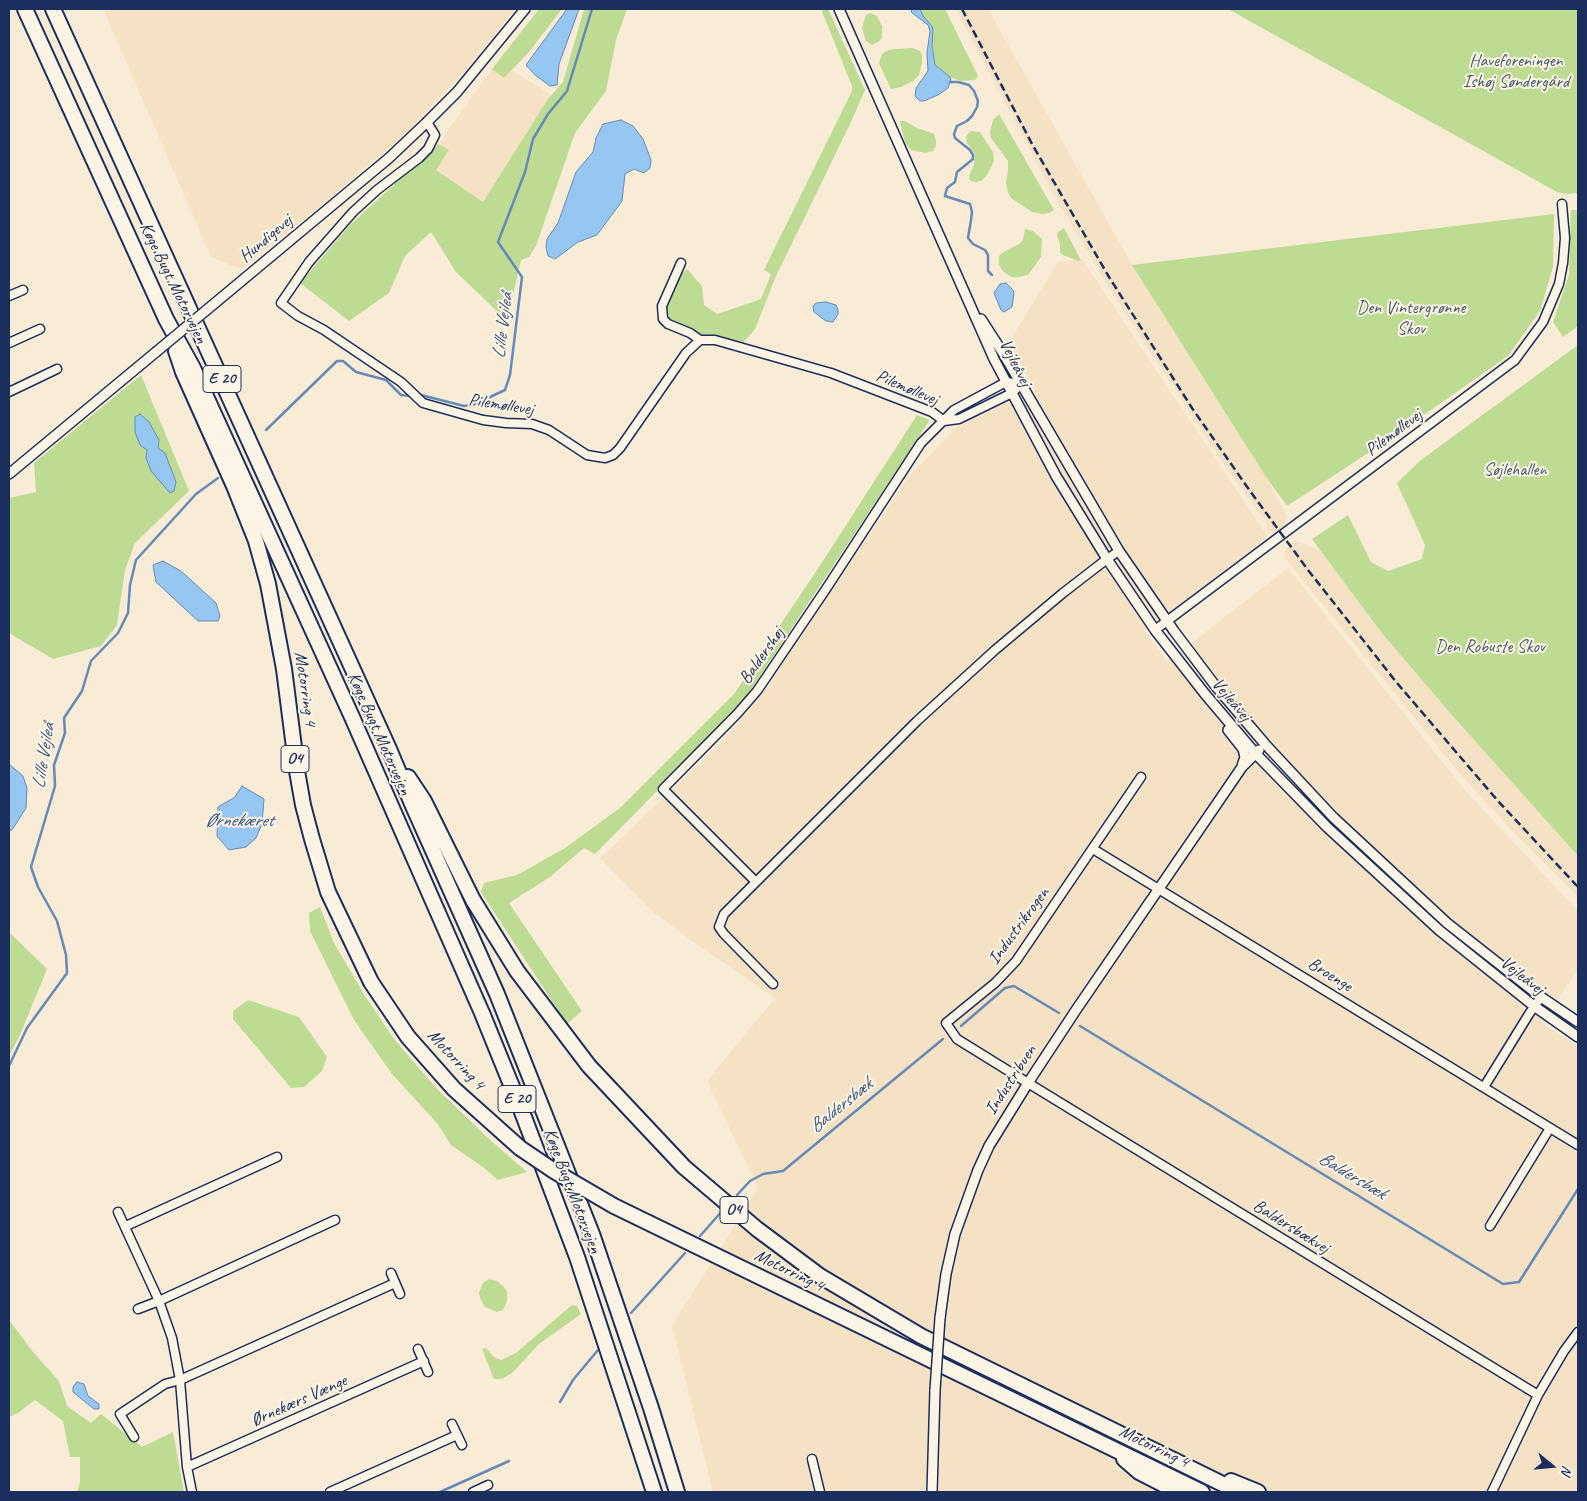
<!DOCTYPE html>
<meta charset="utf-8">
<style>
body{margin:0}
#map{position:relative;width:1587px;height:1501px;overflow:hidden;background:#f9ecd6;font-family:Caveat,sans-serif}
canvas{display:block}
.frame{position:absolute;inset:0;border:10px solid #1b2f5e;pointer-events:none}
.north{position:absolute;left:1527px;top:1441px;width:50px;height:50px;-webkit-text-stroke:4px #fcf5e5;paint-order:stroke;rotate:107deg;font-size:14px;font-weight:700;line-height:20px;text-align:center;color:#1b2f5e}
.north::after{content:'';display:block;margin:auto;width:18px;height:22px;background:#1b2f5e;clip-path:polygon(50% 0,100% 100%,50% 72%,0 100%)}
</style>
<div id="map">
<canvas width="1587" height="1501"></canvas>
<div class="frame"></div>
<div class="north">N</div>
</div>
<script>
const g = document.querySelector('canvas').getContext('2d');
g.lineJoin = 'round';
function fill(path, color) {
  g.fillStyle = color;
  g.fill(path, 'evenodd');
}
function shape(rows) {
  const path = new Path2D();
  for (const r of rows) {
    path.moveTo(r[0], r[1]);
    for (let i = 2; i < r.length; i += 2) path.lineTo(r[i], r[i + 1]);
  }
  return path;
}
function stroke(path, color, width, dash) {
  g.strokeStyle = color;
  g.lineWidth = width;
  g.lineCap = dash ? 'butt' : 'round';
  g.setLineDash(dash || []);
  g.stroke(path);
}
function label(font, color, halo, rows, align = 'center') {
  g.font = font + ' Caveat,sans-serif';
  g.lineWidth = 4;
  g.setLineDash([]);
  g.textBaseline = 'middle';
  g.strokeStyle = halo;
  g.fillStyle = color;
  for (const [text, x, y, turn = 0] of rows) {
    g.save();
    g.translate(x, y);
    g.rotate((+turn || 0) * Math.PI / 180);
    g.textAlign = isNaN(turn) ? turn : align;
    if (halo) g.strokeText(text, 0, 0);
    g.fillText(text, 0, 0);
    g.restore();
  }
}
fill(shape([
 [103,9,515,9,464,72,405,134,310,215,240,269,211,257],
 [956,9,988,9,1132,265,1266,477,1287,516,1285,526,1278,532,1268,531,1267,523,1223,463,1109,288,1051,190],
 [492,69,504,78,511,70,551,95,483,202,436,170,449,150,438,144],
 [1082,259,1268,537,1145,630,1167,662,1288,568,1464,789,1578,911,1578,969,1542,1023,1578,1046,1578,1492,713,1492,672,1326,758,1188,707,1081,775,998,692,941,654,913,600,858,722,742,762,695,908,477,956,428,1035,389,1008,344,1058,262],
 [1295,540,1321,551,1381,632,1451,714,1578,856,1578,897,1517,836,1459,773,1284,557,1287,547]
]), '#f5e2c5');
fill(shape([
 [539,9,562,9,529,52,504,78,492,69],
 [584,9,627,9,616,40,606,91,575,133,536,246,529,257,521,260,511,303,501,315,456,272,431,232,405,256,389,293,349,321,300,283,350,225,438,144,449,150,436,170,483,202,548,99,563,82],
 [821,9,828,9,865,90,851,122,776,276,755,329,743,343,697,334,671,320,665,310,679,276,687,269,702,286,704,305,717,314,761,299,771,274,764,270,852,91,852,86],
 [921,9,945,9,978,76,975,80,961,81,950,77,935,66,932,42,933,30,932,26,923,16],
 [1228,9,1578,9,1578,193,1566,194,1557,192],
 [870,13,877,16,882,26,882,38,878,42,872,45,866,41,862,28,866,15],
 [913,48,920,51,922,55,922,63,919,75,913,81,901,87,891,89,879,63,882,54,888,50,896,49],
 [999,114,1054,210,1049,213,1043,214,1032,212,1011,198,1008,193,1006,183,1008,170,1008,161,991,138,990,132,993,120],
 [900,121,905,121,915,127,934,134,936,141,936,146,933,151,925,153,911,150,905,143],
 [970,131,980,132,993,152,994,161,987,175,981,181,975,182,970,180,969,176,974,165,975,154,967,143,966,137],
 [1571,210,1578,210,1578,326,1563,337,1553,322,1569,275],
 [1554,214,1553,267,1540,311,1508,356,1388,440,1287,506,1266,477,1132,265],
 [1064,228,1081,260,1078,261,1063,255,1060,252,1060,244,1057,236,1058,232],
 [1025,229,1033,231,1042,239,1041,257,1028,275,1019,277,1011,277,1003,271,999,265,999,256,1002,253,1019,244,1023,240],
 [1578,345,1578,856,1451,714,1381,632,1312,539,1348,515,1371,562,1388,571,1422,559,1425,545,1397,483,1421,460],
 [141,375,189,491,135,543,125,570,117,625,101,646,53,659,9,633,9,498,36,492,34,463],
 [917,415,930,420,748,694,724,723,595,854,584,848,550,877,509,903,582,1011,567,1024,481,892,484,883,517,875,565,848,620,808,734,694,819,567],
 [320,907,334,943,365,996,394,1039,437,1089,488,1138,527,1172,498,1180,483,1167,451,1145,437,1123,392,1074,354,1020,310,931,309,913],
 [9,932,47,969,20,1035,9,1056],
 [248,1000,299,1017,327,1057,322,1071,304,1087,291,1088,233,1019,233,1011],
 [489,1279,497,1281,503,1286,507,1292,507,1301,503,1310,497,1312,485,1307,481,1300,479,1293,483,1283],
 [572,1305,577,1306,581,1314,539,1344,512,1373,502,1379,494,1379,482,1349,486,1348,494,1357,501,1360,516,1353],
 [9,1320,33,1352,59,1381,67,1406,91,1423,101,1414,142,1447,173,1432,184,1492,77,1492,80,1482,80,1457,70,1457,63,1421,35,1400,18,1413,9,1417]
]), '#bddb93');
const water = shape([
 [567,9,579,9,559,64,557,85,550,86,535,75,526,65,567,9],
 [912,9,920,9,923,16,932,26,933,30,932,46,935,65,950,77,951,80,948,88,938,95,924,101,920,101,915,96,916,88,928,71,927,53,930,31,928,25,911,12,912,9],
 [621,120,633,126,643,139,651,160,650,168,644,173,634,169,625,174,622,201,597,235,578,242,555,259,548,256,546,247,547,239,558,223,576,172,593,152,596,138,603,124,621,120],
 [1006,283,1013,290,1014,294,1012,307,1004,312,1001,310,994,293,1000,284,1006,283],
 [826,302,836,305,838,310,838,314,833,322,826,321,814,312,813,306,816,303,826,302],
 [140,414,149,422,159,440,158,448,165,453,176,482,174,491,170,493,151,471,146,458,147,450,140,445,135,432,135,417,140,414],
 [163,561,181,571,216,603,220,616,218,621,198,621,156,582,153,565,163,561],
 [9,764,23,776,27,788,26,808,12,830,9,830,9,764],
 [242,786,264,799,262,824,256,838,246,847,229,850,217,836,218,807,235,797,242,786],
 [77,1382,84,1384,88,1396,99,1404,99,1409,94,1409,73,1392,73,1387,77,1382]
]);
fill(water, '#95c7f2');
stroke(water, '#648ab7', 1);
stroke(shape([
 [950,82,958,82,969,85,974,91,978,101,977,107,972,116,967,121,957,126,954,134,955,138,970,150,973,155,973,159,957,172,955,182,947,188,945,196,970,204,972,212,971,220,968,238,973,244,985,250,988,255,988,271,992,275],
 [417,394,464,406,475,404,505,390,510,375,522,277,498,242,525,172,533,139,548,114,567,91,592,9],
 [266,430,337,361,343,361,356,372,386,380,401,395,412,396],
 [961,1026,1005,988,1014,986,1059,1013],
 [1080,1026,1503,1284,1519,1282,1578,1189],
 [9,1066,27,1028,67,973,66,955,57,921,38,887,31,867,55,786,54,765,65,733,64,718,82,691,91,661,118,633,128,613,130,585,136,560,196,494,218,478],
 [737,1195,750,1181,763,1174,783,1171,943,1039],
 [700,1236,723,1210],
 [631,1313,685,1253],
 [560,1402,573,1380,598,1350],
 [440,1492,509,1461]
]), '#648ab7', 2.5);
const minor = shape([
 [427,122,435,135,428,149,419,158,377,190,353,212,309,262,281,303,298,316,324,330,401,382,423,403,483,420,506,423,532,424,549,430,587,455,605,458,613,455,620,448,686,353,700,340,715,340,831,373,932,412,944,421],
 [681,263,662,306,663,319,668,324,690,333,700,340],
 [9,296,23,290],
 [9,343,40,329],
 [1021,384,1006,382,954,410,921,443,826,589,757,691,737,714,663,789,756,882,917,721,995,650,1063,593,1107,559,1119,551],
 [9,392,57,369],
 [944,421,959,419,1012,393,1021,384],
 [1155,630,1515,360,1543,322,1559,284,1563,263,1565,238,1562,204],
 [1141,777,1016,961,995,983,946,1023,957,1039,1028,1083,1538,1395],
 [1093,849,1578,1145],
 [756,882,724,914,719,927,724,934,773,984],
 [1484,1087,1529,1014,1541,997],
 [118,1212,159,1301,172,1338,180,1380,187,1467,192,1492],
 [126,1226,277,1157],
 [1490,1226,1550,1128],
 [391,1273,400,1294],
 [138,1309,159,1301,335,1220],
 [418,1349,428,1372],
 [452,1424,462,1445],
 [134,1437,120,1414,165,1384,180,1380,395,1283],
 [812,1459,820,1492],
 [187,1467,424,1361],
 [330,1492,457,1435],
 [473,1492,488,1485],
 [1492,1492,1538,1395,1564,1351,1578,1332]
]);
const tertiary = shape([
 [839,9,994,359,1056,476,1107,559,1155,630,1205,694,1255,753,1327,827,1439,930,1534,1006,1578,1037],
 [215,303,389,158,427,122,457,92,525,9],
 [981,319,1003,353,1119,551,1174,631,1214,684,1265,744,1333,817,1447,923,1541,997,1578,1022],
 [9,474,156,352],
 [1228,730,1243,749,1245,757,1242,766],
 [940,1318,946,1274,955,1234,978,1170,989,1146,1028,1083,1076,1010,1242,767,1259,750],
 [932,1492,935,1390]
]);
const motorway = shape([
 [25,9,166,319,193,368,352,717,482,1013,519,1104,577,1257,654,1492],
 [53,9,389,749,413,806,497,994,592,1234,651,1408,677,1492],
 [176,351,183,372,234,486,256,541,268,584,284,669,297,771,303,805,312,839,328,892,371,982,408,1037,454,1089,520,1148],
 [408,777,424,801,473,900,517,971,589,1066,684,1167,757,1229,820,1276,921,1336,1239,1492],
 [614,1206,1202,1492],
 [1124,1459,1139,1472,1178,1492],
 [1231,1481,1258,1492]
]);
stroke(minor, '#1b2f5e', 11);
stroke(tertiary, '#1b2f5e', 12);
stroke(motorway, '#1b2f5e', 18);
stroke(minor, '#fcf5e5', 8);
stroke(tertiary, '#fcf5e5', 9);
stroke(motorway, '#fcf5e5', 14);
stroke(shape([
 [962,9,1032,144,1109,277,1192,408,1250,491,1308,570,1397,683,1498,801,1578,887]
]), '#1b2f5e', 2.5, [8, 4]);
const tertiaryBridge = shape([
 [156,352,215,303],
 [935,1390,940,1318]
]);
const motorwayBridge = shape([
 [520,1148,554,1171,614,1206]
]);
stroke(tertiaryBridge, '#1b2f5e', 12, []);
stroke(motorwayBridge, '#1b2f5e', 18, []);
stroke(tertiaryBridge, '#fcf5e5', 9);
stroke(motorwayBridge, '#fcf5e5', 14);
for (const [x, y, w] of [
 [222,379,38],
 [295,759,28],
 [517,1099,38],
 [734,1210,28]
]) {
  const box = new Path2D();
  box.roundRect(x - w / 2, y - 13.5, w, 27, 4);
  g.fillStyle = '#fcf5e5';
  g.fill(box);
  stroke(box, '#1b2f5e', 1);
}
label('bold 16px', '#1b2f5e', null, [
 ["E 20",222,379],
 ["O4",295,759],
 ["E 20",517,1099],
 ["O4",734,1210]
]);
label('18px', '#445a6b', '#fcf5e5', [
 ["Haveforeningen",1516,61],
 ["Ishøj Søndergård",1516,82],
 ["Den Vintergrønne",1411,308],
 ["Skov",1411,329],
 ["Søjlehallen",1515,470],
 ["Den Robuste Skov",1490,647]
]);
label('18px', '#1b2f5e', '#fcf5e5', [
 ["Hundigevej",266,239,-40],
 ["Køge Bugt Motorvejen",173,283,64],
 ["Vejleåvej",1015,363,63],
 ["Pilemøllevej",907,388,23],
 ["Pilemøllevej",501,405,9],
 ["Pilemøllevej",1394,433,-37],
 ["Baldershøj",762,656,-55],
 ["Motorring 4",305,689,82],
 ["Vejleåvej",1231,700,50],
 ["Køge Bugt Motorvejen",379,734,66],
 ["Industrikrogen",1019,926,-54],
 ["Broenge",1330,975,32],
 ["Vejleåvej",1522,976,38],
 ["Motorring 4",456,1060,47],
 ["Industribuen",1011,1080,-57],
 ["Køge Bugt Motorvejen",572,1191,69],
 ["Baldersbækvej",1291,1227,32],
 ["Motorring 4",789,1271,26],
 ["Ørnekærs Vænge",299,1401,-24],
 ["Motorring 4",1154,1447,26]
]);
label('italic 19px', '#3a5583', '#fcf5e5', [
 ["Lille Vejleå",503,326,-83],
 ["Lille Vejleå",44,756,-81],
 ["Ørnekæret",239,821],
 ["Baldersbæk",841,1106,-39],
 ["Baldersbæk",1352,1176,31]
]);
</script>
